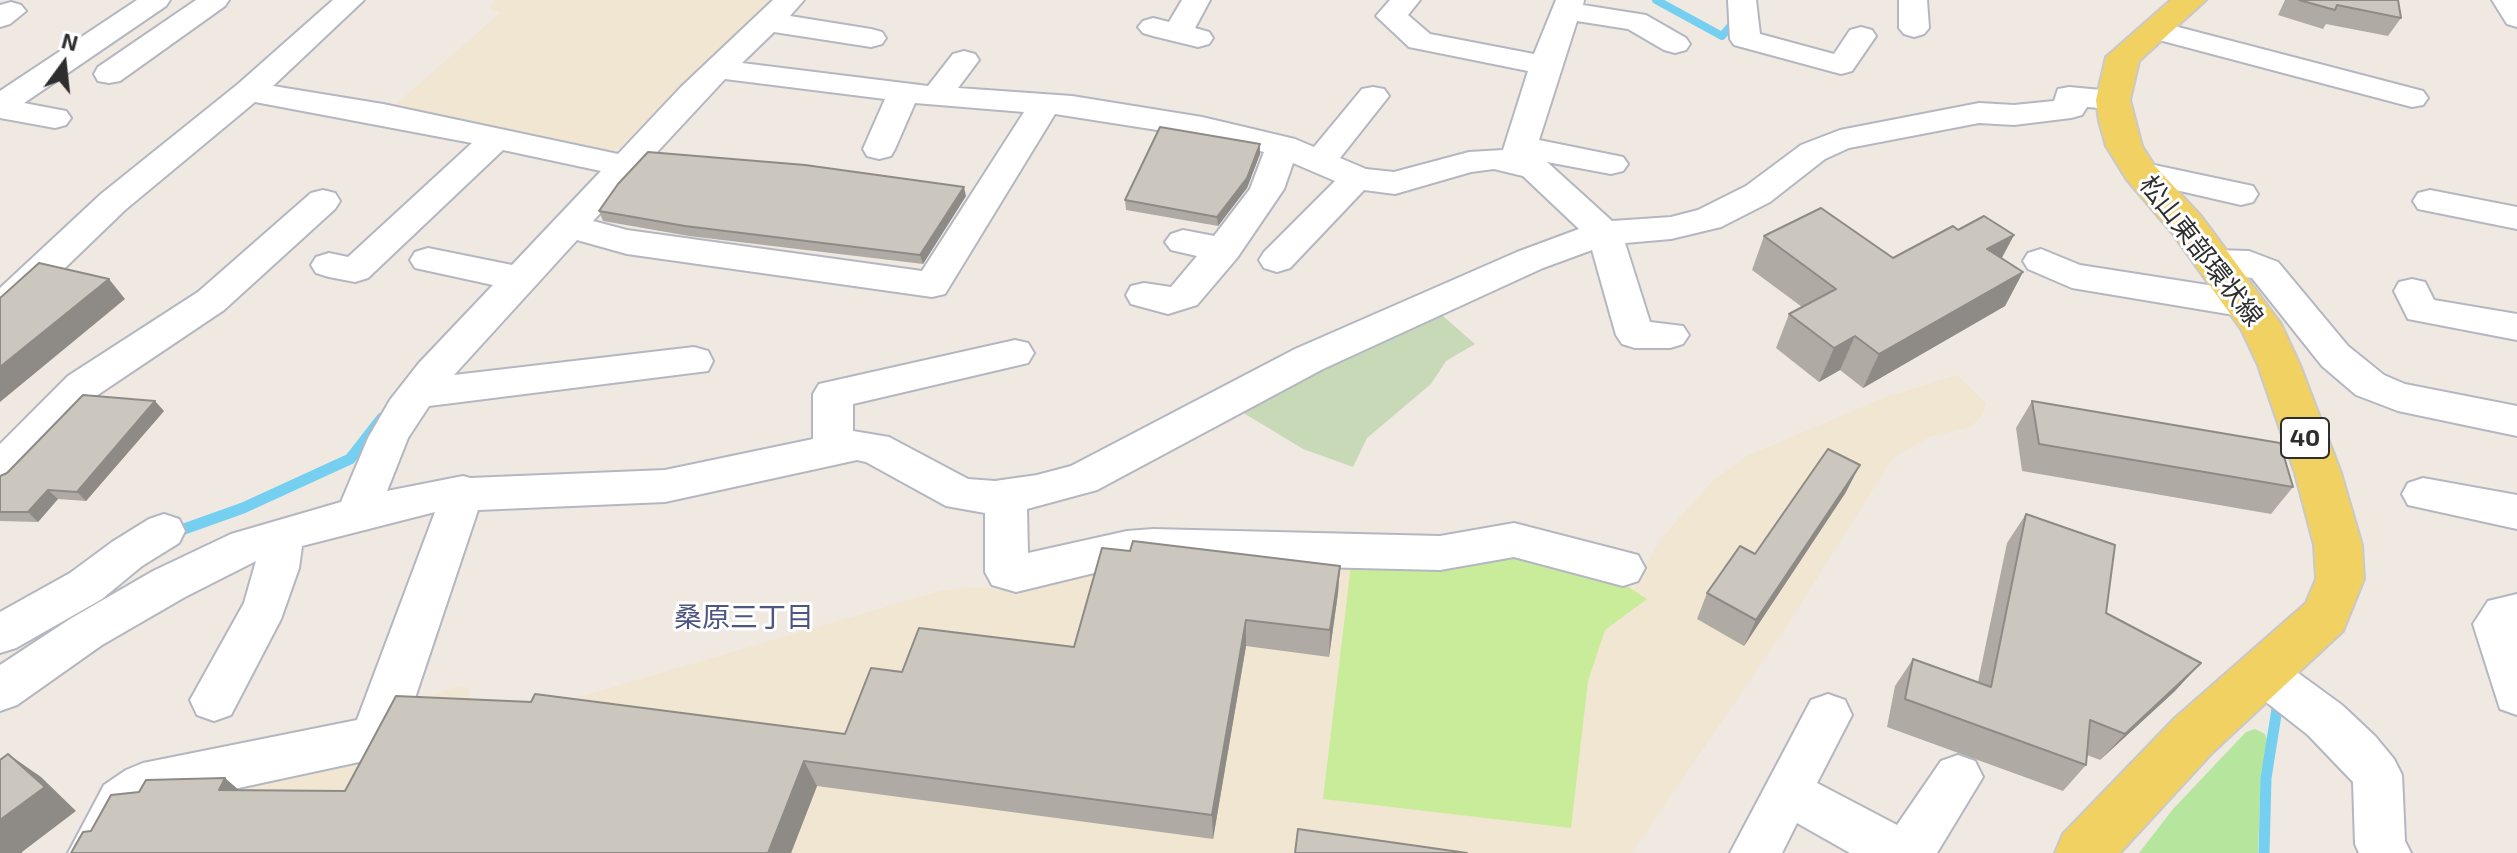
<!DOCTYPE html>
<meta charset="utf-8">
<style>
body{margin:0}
#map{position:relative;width:2517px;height:853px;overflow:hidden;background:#efe9e1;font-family:"Exo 2",sans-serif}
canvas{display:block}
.north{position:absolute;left:24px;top:24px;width:80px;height:80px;-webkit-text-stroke:6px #fff;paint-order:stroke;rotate:15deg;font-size:22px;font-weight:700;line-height:32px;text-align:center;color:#2e2e2e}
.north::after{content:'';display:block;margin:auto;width:28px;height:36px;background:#2e2e2e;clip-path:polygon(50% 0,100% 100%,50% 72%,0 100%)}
</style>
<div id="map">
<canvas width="2517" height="853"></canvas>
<div class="north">N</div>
</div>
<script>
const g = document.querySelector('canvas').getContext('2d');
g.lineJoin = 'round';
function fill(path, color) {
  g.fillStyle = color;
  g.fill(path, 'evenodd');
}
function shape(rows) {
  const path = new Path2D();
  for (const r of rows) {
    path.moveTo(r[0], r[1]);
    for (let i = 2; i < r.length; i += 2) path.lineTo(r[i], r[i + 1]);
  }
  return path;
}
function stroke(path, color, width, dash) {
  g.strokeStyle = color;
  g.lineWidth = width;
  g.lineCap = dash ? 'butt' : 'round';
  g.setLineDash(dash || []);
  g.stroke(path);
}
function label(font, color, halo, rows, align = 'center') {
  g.font = font + ' "Exo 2","Noto Sans JP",sans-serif';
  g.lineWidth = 6;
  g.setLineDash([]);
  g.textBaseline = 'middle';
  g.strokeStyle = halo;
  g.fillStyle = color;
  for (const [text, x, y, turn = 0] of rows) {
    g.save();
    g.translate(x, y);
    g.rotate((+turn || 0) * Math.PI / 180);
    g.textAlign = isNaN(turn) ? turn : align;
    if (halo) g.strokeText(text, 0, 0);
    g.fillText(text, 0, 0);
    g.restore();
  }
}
fill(shape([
 [496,0,777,0,713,64,699,70,622,146,610,152,395,105,501,12,489,9],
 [1957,375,1986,403,1981,418,1967,428,1929,437,1893,458,1783,632,1632,853,103,853,126,813,458,686,468,688,472,711,518,715,940,591,976,587,1014,590,1151,557,1619,581,1632,589,1661,539,1679,518,1715,479,1747,456,1886,397]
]), '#f0e6d1');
fill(shape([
 [2255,729,2265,734,2268,743,2261,773,2258,853,2139,853,2173,809,2246,732]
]), '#b6e59e');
fill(shape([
 [1435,309,1475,344,1446,361,1431,384,1367,438,1353,467,1303,449,1237,409]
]), '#c8d9b8');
fill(shape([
 [1502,552,1619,581,1647,599,1605,630,1588,681,1571,828,1323,799,1351,565]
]), '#c9ec9a');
stroke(shape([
 [1656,0,1722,36,1738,17,1732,0]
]), '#75cff0', 8);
stroke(shape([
 [173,533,243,508,350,459,382,418],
 [2264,853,2266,778,2277,709]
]), '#75cff0', 11);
const street = shape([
 [137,0,170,0,166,6,24,103,66,111,71,118,66,125,55,128,0,118,0,91,137,0],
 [196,0,229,0,225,6,120,81,109,83,98,81,94,74,98,67,196,0],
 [333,0,364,0,273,86,383,104,618,154,681,87,773,0,804,0,790,16,871,29,882,32,886,38,882,44,871,47,774,32,742,63,928,86,953,54,964,51,975,54,979,60,958,88,1072,96,1202,117,1295,139,1314,147,1362,89,1373,87,1384,89,1389,96,1340,158,1366,169,1394,172,1469,152,1503,150,1528,71,1409,47,1376,16,1390,0,1420,0,1408,15,1430,34,1534,54,1556,0,1584,0,1583,5,1646,15,1686,38,1690,44,1686,50,1675,53,1664,50,1628,29,1577,21,1539,140,1623,157,1628,164,1623,171,1611,174,1547,162,1612,221,1671,217,1698,210,1746,186,1801,145,1840,130,1979,103,2014,105,2054,101,2058,89,2069,87,2113,91,2124,93,2129,100,2124,107,2113,109,2087,107,2082,115,2071,118,2014,125,1979,123,1849,148,1825,159,1770,202,1721,227,1671,239,1625,243,1650,322,1683,326,1689,335,1683,344,1670,348,1635,348,1622,344,1616,335,1592,250,1543,268,1323,369,1097,490,1027,509,1028,553,1127,531,1153,529,1440,536,1514,523,1638,555,1645,568,1638,581,1623,586,1514,557,1440,570,1153,563,1127,565,1016,592,992,585,985,572,985,513,946,506,866,462,857,460,665,502,478,510,414,701,390,753,373,759,155,806,140,817,121,853,68,853,104,785,126,770,143,763,357,720,435,512,302,546,299,568,281,619,231,715,214,721,197,715,190,700,244,603,256,561,185,597,102,645,17,705,0,711,0,665,70,619,153,571,231,534,341,502,368,438,390,400,419,363,493,285,415,268,410,260,415,252,428,248,512,265,601,171,503,150,368,278,355,282,329,277,316,273,311,265,316,257,329,253,348,257,472,143,255,102,125,210,13,318,0,322,0,288,101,194,238,84,333,0],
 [725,79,885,99,863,149,867,156,879,159,891,156,895,149,915,103,1024,112,922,271,627,230,593,221,725,79],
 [1055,114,1202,137,1264,152,1250,189,1214,236,1183,230,1171,234,1165,242,1171,250,1197,256,1171,287,1144,283,1131,286,1126,295,1131,304,1168,314,1197,305,1237,258,1284,189,1293,163,1335,181,1264,252,1259,260,1264,268,1277,272,1290,268,1364,190,1395,194,1471,172,1494,169,1523,176,1579,229,1517,252,1295,349,1071,466,1037,475,995,481,968,479,889,437,853,431,853,404,1028,363,1034,353,1028,343,1015,340,819,384,813,394,813,439,665,470,470,478,463,476,387,491,408,438,429,406,708,371,713,361,708,351,694,347,454,375,577,240,627,254,932,297,945,294,1055,114],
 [1182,0,1210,0,1195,28,1209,32,1213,38,1209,44,1198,47,1153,36,1143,33,1138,27,1143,21,1153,18,1169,22,1182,0],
 [1728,0,1756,0,1760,34,1834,54,1850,30,1861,27,1872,30,1876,36,1852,71,1841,74,1734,45,1730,39,1728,0],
 [1899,0,1927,0,1929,28,1924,34,1914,37,1904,34,1899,28,1899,0],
 [2492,0,2517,0,2517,27,2507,24,2492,0],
 [11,2,21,5,26,11,10,24,0,27,0,5,11,2],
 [2155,21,2423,91,2428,98,2423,105,2412,107,2144,36,2140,30,2144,24,2155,21],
 [2140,162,2253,186,2258,194,2253,202,2241,205,2128,179,2123,172,2128,165,2140,162],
 [323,190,335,193,340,201,335,209,224,310,96,396,15,481,0,486,0,444,68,376,198,292,311,193,323,190],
 [2430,190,2517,207,2517,229,2418,209,2413,201,2418,193,2430,190],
 [2041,249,2080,265,2246,291,2259,295,2264,304,2259,313,2246,317,2072,288,2028,269,2023,261,2028,253,2041,249],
 [2215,250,2249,251,2278,262,2348,346,2384,375,2405,384,2517,406,2517,436,2398,411,2356,395,2322,366,2252,278,2202,270,2197,262,2202,254,2215,250],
 [2412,279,2425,282,2434,300,2517,314,2517,340,2408,319,2394,291,2399,282,2412,279],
 [2423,478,2517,495,2517,529,2408,505,2402,494,2408,483,2423,478],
 [164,514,179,519,185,531,179,543,142,566,102,599,16,648,0,653,0,612,70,573,112,542,149,519,164,514],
 [2517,594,2517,715,2500,709,2473,624,2488,601,2517,594],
 [2263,653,2279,659,2342,705,2375,736,2394,759,2402,775,2405,841,2411,853,2359,853,2355,844,2353,782,2308,735,2247,687,2240,673,2247,659,2263,653],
 [1828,694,1845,700,1852,715,1817,783,1897,825,1941,761,1958,755,1975,761,1983,777,1937,853,1850,853,1797,823,1782,853,1730,853,1811,700,1828,694]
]);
const primary = shape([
 [2171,0,2206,0,2139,61,2130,100,2142,146,2154,165,2201,216,2281,324,2300,365,2341,473,2362,545,2364,579,2343,631,2213,752,2120,853,2055,853,2063,834,2175,718,2306,603,2316,579,2314,545,2295,473,2258,365,2241,329,2173,234,2127,180,2106,146,2099,121,2096,100,2106,57,2171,0]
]);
stroke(street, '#b4b7c1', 4);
stroke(primary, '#c9c9c9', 4);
fill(street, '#fff');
fill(primary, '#f2d163');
fill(shape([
 [2285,0,2398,0,2401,18,2388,36,2326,24,2323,29,2278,15],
 [1260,154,1247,188,1218,226,1126,210,1125,200],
 [966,196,923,264,689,236,603,221,599,211],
 [1958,230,2014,235,2002,258,2023,272,2005,306,1863,388,1840,370,1819,382,1776,348,1789,314,1802,307,1752,270,1764,236,1893,258],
 [2032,401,2293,487,2271,514,2022,471,2016,428],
 [164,411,86,501,58,499,38,522,0,521,0,476],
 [1846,492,1744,646,1697,619,1707,593,1755,554],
 [2026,514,2106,613,2175,691,2100,760,2087,755,2086,765,2063,791,1887,727,1895,686,1913,659,1978,682,2007,543],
 [1130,551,1340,566,1338,593,1329,657,1246,646,1213,839,817,786,791,853,71,853,91,831,139,792,239,790,345,791,845,734,902,672,1074,647]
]), '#afaba4');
fill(shape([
 [1260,144,1260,154,1247,188,1218,226,1217,217],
 [964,187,966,196,923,264,920,255],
 [2014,235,1996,268,1987,249],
 [2023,272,2005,306,1863,388,1879,354],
 [109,279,125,299,0,402,0,367],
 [1855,336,1840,370,1819,382,1834,348],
 [155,401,164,411,86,501,77,492],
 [1860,465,1846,492,1744,646,1756,620],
 [48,490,58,499,38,522,28,512],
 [1340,566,1338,593,1329,657,1330,630],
 [1246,620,1246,646,1213,839,1212,815],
 [2201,663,2175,691,2100,760,2125,734],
 [8,754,41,777,76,811,22,852,22,853,0,853,0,820],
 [804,761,817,786,791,853,768,853],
 [225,778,254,803,219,790]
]), '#8e8b86');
const building = shape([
 [2299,0,2398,0,2401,18,2337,5,2335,10,2299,0],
 [1160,127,1260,144,1247,178,1217,217,1125,200,1160,127],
 [648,152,805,165,964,187,920,255,685,226,599,211,618,184,648,152],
 [1821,208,1893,258,1953,226,1958,230,1984,216,2014,235,1987,249,2023,272,1879,354,1855,336,1834,348,1789,314,1836,289,1764,236,1821,208],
 [39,263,109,279,0,367,0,298,39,263],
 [83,395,155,401,77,492,48,490,28,512,0,512,0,476,7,473,83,395],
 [2032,401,2280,443,2293,487,2039,444,2032,401],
 [1828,449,1860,465,1756,620,1707,593,1740,546,1755,554,1828,449],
 [2026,514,2115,545,2106,613,2201,663,2125,734,2090,720,2086,765,1905,699,1913,659,1991,687,2026,514],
 [1133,541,1340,566,1330,630,1246,620,1212,815,804,761,768,853,71,853,83,832,91,831,111,795,139,792,146,780,225,778,219,790,345,791,396,696,531,702,535,694,845,734,871,668,902,672,919,628,1074,647,1102,548,1130,551,1133,541],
 [8,754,45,787,0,820,0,760,8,754],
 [1298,829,1467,853,1295,853,1298,829]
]);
fill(building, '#cbc7bf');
stroke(building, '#8e8b86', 2);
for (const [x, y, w] of [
 [2305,438,48]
]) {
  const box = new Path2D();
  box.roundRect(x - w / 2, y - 20, w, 40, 6);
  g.fillStyle = '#fff';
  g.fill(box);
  stroke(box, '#2e2e2e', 2);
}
label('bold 24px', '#2e2e2e', null, [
 ["40",2305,438]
]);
label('26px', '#2e2e2e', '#fff', [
 ["松山東部環状線",2201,251,52]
]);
label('28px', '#4d5680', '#fff', [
 ["桑原三丁目",744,618]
]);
</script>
